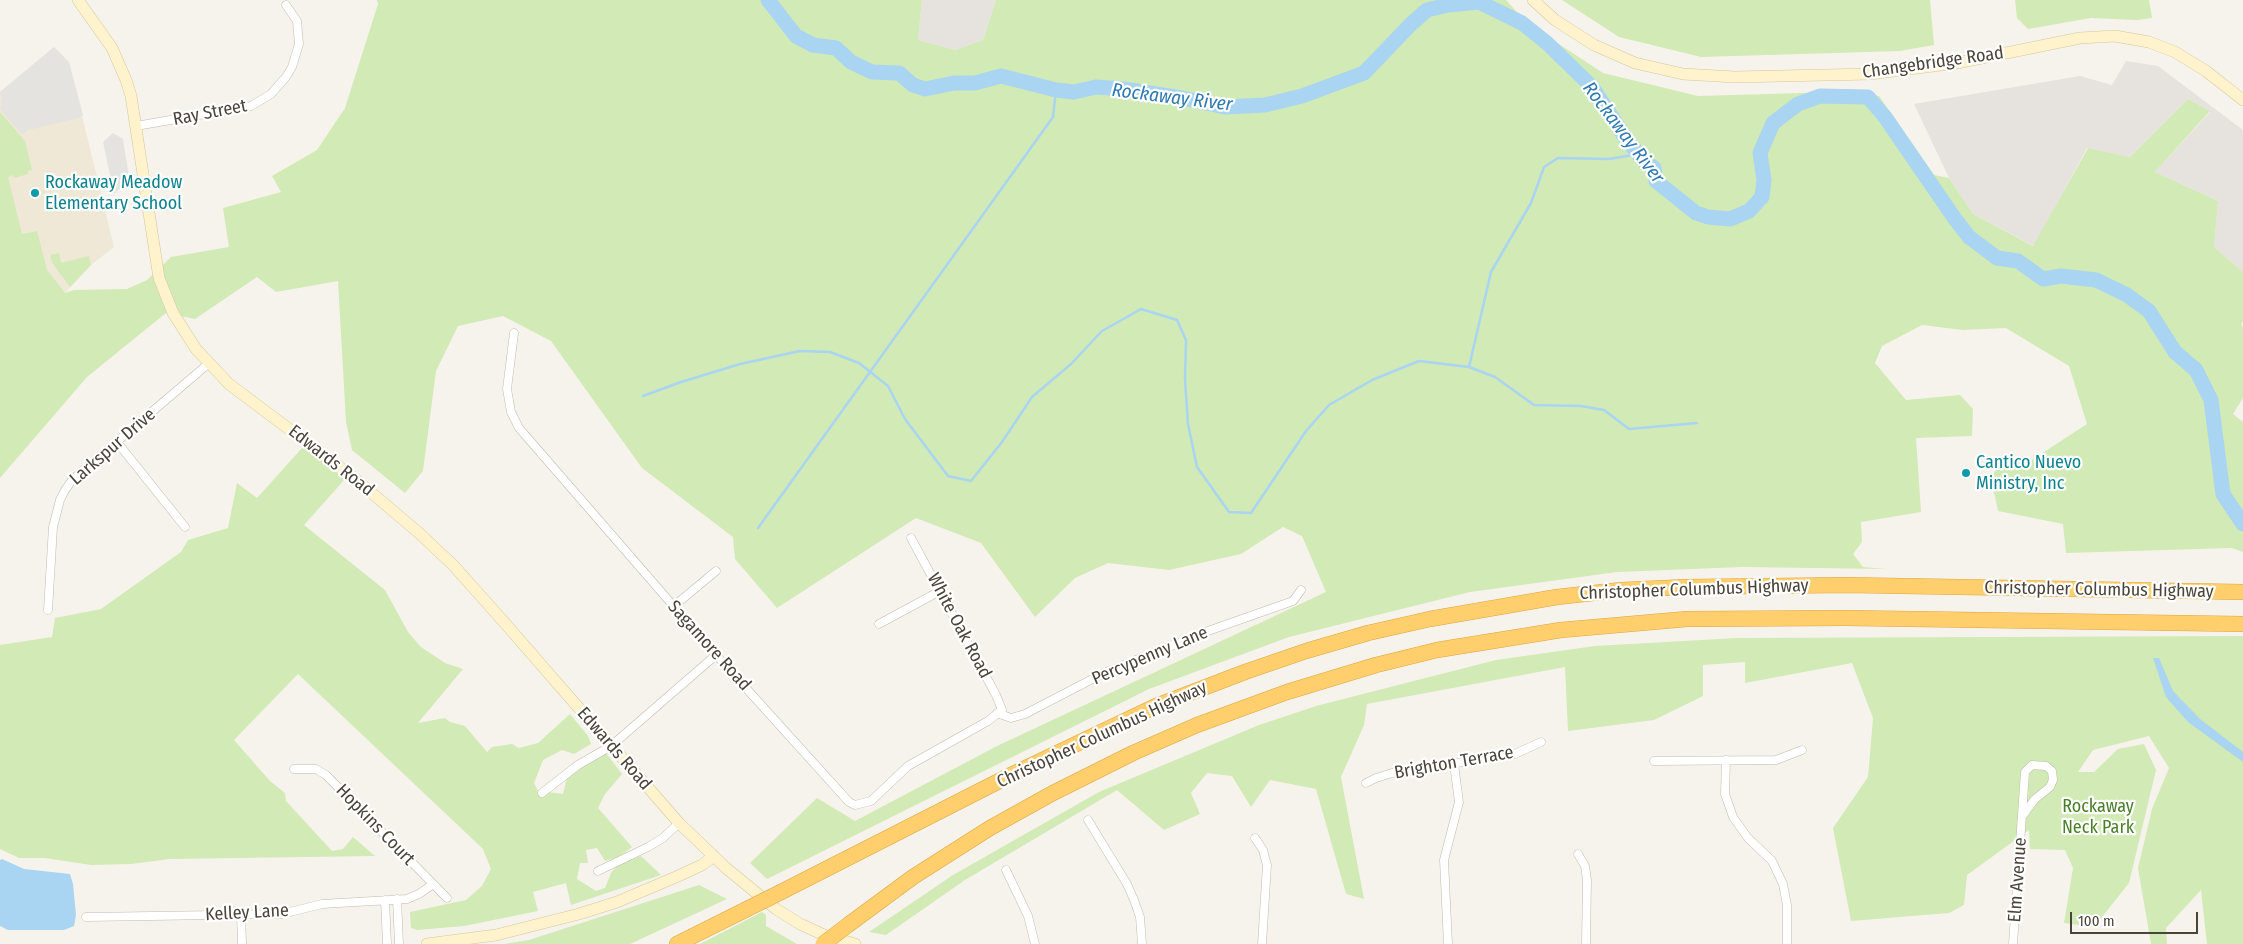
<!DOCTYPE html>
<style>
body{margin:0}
#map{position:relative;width:2243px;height:944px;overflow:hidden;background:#f6f3ec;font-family:"Fira Sans Condensed",sans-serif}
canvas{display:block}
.scale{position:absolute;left:2070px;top:912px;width:128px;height:22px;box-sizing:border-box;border:2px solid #4b4439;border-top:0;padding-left:6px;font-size:15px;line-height:18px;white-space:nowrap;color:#4b4439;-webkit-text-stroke:4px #fff;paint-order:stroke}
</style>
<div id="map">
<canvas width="2243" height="944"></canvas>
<div class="scale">100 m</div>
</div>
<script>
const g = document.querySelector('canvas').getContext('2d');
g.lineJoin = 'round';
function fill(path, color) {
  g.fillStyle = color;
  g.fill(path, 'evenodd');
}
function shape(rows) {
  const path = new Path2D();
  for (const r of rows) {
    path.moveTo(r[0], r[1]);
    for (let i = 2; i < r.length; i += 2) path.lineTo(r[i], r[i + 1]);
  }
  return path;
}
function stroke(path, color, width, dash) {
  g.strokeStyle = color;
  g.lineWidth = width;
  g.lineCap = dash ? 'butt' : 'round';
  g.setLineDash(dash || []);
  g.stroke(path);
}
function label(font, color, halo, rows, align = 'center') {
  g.font = font + ' "Fira Sans Condensed",sans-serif';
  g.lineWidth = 4.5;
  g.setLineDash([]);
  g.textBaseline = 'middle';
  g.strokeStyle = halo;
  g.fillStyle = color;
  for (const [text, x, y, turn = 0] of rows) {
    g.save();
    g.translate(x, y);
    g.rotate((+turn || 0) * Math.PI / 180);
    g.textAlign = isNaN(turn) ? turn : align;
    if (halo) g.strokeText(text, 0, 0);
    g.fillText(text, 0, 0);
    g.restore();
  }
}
fill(shape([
 [922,0,996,0,983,40,955,50,918,40],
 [2126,61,2158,66,2243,130,2243,272,2214,247,2218,201,2155,172,2210,112,2188,99,2130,157,2087,148,2034,246,1973,214,1949,178,1914,104,2080,76,2112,85]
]), '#e6e2dd');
fill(shape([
 [54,47,69,62,114,247,91,265,65,293,0,310,0,92]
]), '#efe8d6');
fill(shape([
 [377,0,922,0,918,40,955,50,983,40,996,0,1506,0,1527,23,1603,73,1698,96,1871,91,1865,95,1879,96,1934,175,1949,178,1973,214,2033,246,2088,148,2130,157,2188,99,2210,111,2155,172,2218,201,2214,247,2243,272,2243,321,2241,325,2243,327,2243,398,2233,414,2243,422,2243,552,2232,548,2066,553,2063,524,1998,511,1991,478,2001,461,2027,463,2087,424,2069,366,2006,328,1963,330,1922,325,1882,346,1875,363,1906,400,1960,395,1973,409,1972,436,1916,438,1921,512,1861,522,1862,542,1853,554,1863,567,1887,569,1742,567,1617,572,1470,592,1289,637,1149,689,767,879,750,863,817,798,855,821,997,746,1326,592,1302,536,1283,527,1241,554,1169,570,1108,563,1075,578,1035,617,981,543,916,518,777,608,735,559,733,537,642,468,551,341,503,316,458,326,436,371,423,471,405,493,352,450,346,422,338,281,276,292,257,277,195,319,166,313,87,377,0,478,0,112,25,141,32,170,28,171,28,174,14,178,13,175,8,177,22,234,37,231,47,270,65,293,74,290,127,289,147,280,171,257,229,247,223,208,281,192,272,176,317,150,345,108,378,4],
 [1562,0,1930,0,1934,45,1900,51,1701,57,1619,37],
 [2015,0,2149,0,2152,18,2137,20,2091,18,2028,29,2017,18],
 [59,253,61,263,89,256,91,265,70,287,53,264,50,255],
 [303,447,345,479,304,525,385,590,408,632,421,647,445,663,463,669,418,723,445,718,450,722,465,726,487,752,492,747,512,744,519,748,538,743,570,714,588,736,591,744,574,754,562,750,543,760,534,783,540,795,548,792,563,794,569,770,606,753,622,774,605,794,598,808,632,847,619,857,605,861,597,848,586,850,588,863,580,863,577,879,596,891,605,888,611,873,619,863,641,856,661,875,571,905,566,883,533,892,538,911,464,926,417,930,411,928,410,912,466,900,482,886,491,869,483,849,298,674,234,740,270,781,285,793,286,801,332,851,343,849,353,837,375,856,170,859,131,864,91,865,45,858,19,858,0,849,0,645,52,637,55,618,101,609,181,552,188,540,228,528,237,483,257,498],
 [2243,636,2243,944,2207,944,2201,890,2166,928,2167,944,2151,944,2138,868,2152,809,2169,768,2149,736,2093,750,2078,772,2094,772,2118,749,2144,744,2156,770,2129,883,2094,927,2064,923,2073,868,2065,850,2030,849,2029,830,1967,875,1964,905,1949,913,1851,921,1833,828,1868,777,1873,718,1852,663,1745,683,1745,662,1703,665,1703,696,1654,720,1568,731,1565,667,1367,704,1364,725,1341,777,1364,899,1346,894,1316,789,1270,780,1251,807,1232,776,1207,773,1191,793,1200,814,1164,830,1117,790,965,880,886,935,869,932,953,875,1099,792,1259,725,1316,706,1496,660,1595,646,1737,638],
 [699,885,727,899,630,944,504,944,529,940],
 [762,912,766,915,766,926,797,944,700,944]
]), '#d2eab5');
fill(shape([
 [54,47,69,62,83,115,80,118,28,130,22,135,0,109,2,97,0,92],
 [113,133,123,139,131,189,119,189,114,194,103,142]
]), '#e5e3e0');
fill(shape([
 [2153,658,2159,658,2173,691,2200,719,2243,752,2243,762,2188,722,2166,697],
 [2,859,24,869,70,874,73,884,76,915,74,926,64,930,8,930,0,926,0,860]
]), '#a9d4f2');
stroke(shape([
 [1469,367,1491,272,1531,203,1544,167,1558,158,1609,159,1638,154],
 [643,396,681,382,740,364,800,351,830,352,859,363,888,386,905,419,948,476,971,481,1002,442,1032,397,1071,364,1102,331,1141,309,1177,320,1186,340,1185,379,1188,424,1197,467,1229,512,1251,513,1306,431,1329,405,1372,380,1419,361,1469,367,1495,377,1534,405,1581,406,1604,410,1629,429,1697,423],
 [758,528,1053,117,1056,90]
]), '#a9d4f2', 2.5);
stroke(shape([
 [768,0,796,36,813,45,836,48,851,62,872,72,899,73,913,85,925,89,954,83,975,83,1001,76,1056,90,1074,92,1096,87,1124,89,1182,98,1225,107,1265,105,1302,96,1364,73,1411,24,1427,10,1448,5,1479,2,1522,23,1547,43,1592,87,1627,140,1645,162,1654,168,1656,181,1696,213,1708,217,1730,219,1749,211,1762,197,1764,180,1760,153,1773,123,1798,104,1820,96,1868,97,1885,117,1955,219,1969,237,1997,258,2018,261,2043,279,2061,276,2096,280,2127,295,2149,311,2175,352,2196,370,2211,400,2223,494,2243,524]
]), '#a9d4f2', 15);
const street = shape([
 [136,126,251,106,271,94,286,77,292,67,299,44,297,21,286,5],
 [514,333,507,389,511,412,519,428,716,655,849,802,855,805,871,801,908,766,988,721,1002,710,996,695,911,538],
 [117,442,185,527],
 [674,606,716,571],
 [48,610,53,527,60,500,65,490,73,479,208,364],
 [879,624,940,591],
 [997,713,1011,718,1025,714,1104,673,1208,631,1293,601,1301,590],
 [1726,760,1725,794,1733,817,1748,838,1772,861,1783,884,1787,905,1787,944],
 [1654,761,1776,760,1802,750],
 [294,769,316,769,326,775,447,898],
 [1366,783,1376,778,1392,773,1515,754,1541,742],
 [542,793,578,765,611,746,716,655],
 [1088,820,1127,884,1134,900,1140,917,1142,944],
 [1255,838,1263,850,1267,865,1262,944],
 [1578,854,1585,866,1587,880,1586,944],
 [1006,870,1028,916,1035,944],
 [598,871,648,847,663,838,679,823],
 [397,899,399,944],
 [385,900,387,944],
 [241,914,242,944],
 [86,917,282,914,322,904,407,899,419,894,433,884],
 [1448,944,1444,860,1459,802,1454,764],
 [2013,944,2025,772,2032,765,2046,766,2052,771,2053,780,2050,787,2035,799,2023,815]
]);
const secondary = shape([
 [78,0,112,48,126,80,131,96,159,278,173,313,196,349,229,384,354,478,419,533,453,565,503,621,679,823,726,868,776,909,800,924,824,935,855,944],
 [1533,0,1555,20,1594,45,1635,63,1683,74,1735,77,1870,74,1957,63,2080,38,2115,36,2149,42,2175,52,2206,71,2243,100],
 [427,944,496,935,579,914,617,902,676,877,702,865,714,856]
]);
const highway = shape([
 [781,892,1011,775,1156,706,1245,672,1306,651,1368,633,1430,619,1557,597,1621,590,1686,587,1846,585,2243,592],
 [848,925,913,877,990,828,1053,793,1133,753,1197,725,1287,692,1376,665,1437,650,1561,630,1687,619,1845,618,2243,624],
 [677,944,745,910]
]);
stroke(street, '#c2bbae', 9);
stroke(secondary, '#d6c79b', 12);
stroke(highway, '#e0a43c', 16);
stroke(street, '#fff', 8);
stroke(secondary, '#fff3cd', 11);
stroke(highway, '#ffcf6e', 15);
const highwayBridge = shape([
 [745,910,781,892],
 [823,944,848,925]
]);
stroke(highwayBridge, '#e0a43c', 16, []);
stroke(highwayBridge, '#ffcf6e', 15);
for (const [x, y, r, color] of [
 [35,193,5,"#0f9aa8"],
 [1966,473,5,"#0f9aa8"]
]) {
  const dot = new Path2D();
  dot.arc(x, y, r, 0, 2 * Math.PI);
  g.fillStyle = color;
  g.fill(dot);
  stroke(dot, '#fff', 2);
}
label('18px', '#4b4439', '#fff', [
 ["Changebridge Road",1933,63,-8],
 ["Ray Street",210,113,-11],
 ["Larkspur Drive",113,447,-41],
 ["Edwards Road",331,461,38],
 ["Christopher Columbus Highway",1694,590,-2],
 ["Christopher Columbus Highway",2099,590,1],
 ["White Oak Road",959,626,62],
 ["Sagamore Road",709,646,48],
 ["Percypenny Lane",1150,656,-23],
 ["Christopher Columbus Highway",1102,735,-25],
 ["Edwards Road",614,749,49],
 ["Brighton Terrace",1454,763,-10],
 ["Hopkins Court",375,825,46],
 ["Elm Avenue",2018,880,-86],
 ["Kelley Lane",247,913,-3]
]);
label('18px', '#0d838f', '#fff', [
 ["Rockaway Meadow",45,183],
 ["Elementary School",45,204],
 ["Cantico Nuevo",1976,463],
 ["Ministry, Inc",1976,484]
], 'left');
label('18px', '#4a7f2a', '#fff', [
 ["Rockaway",2098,807],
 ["Neck Park",2098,828]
]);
label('italic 19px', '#2e7ab2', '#fff', [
 ["Rockaway River",1172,98,7],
 ["Rockaway River",1623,133,53]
]);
</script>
